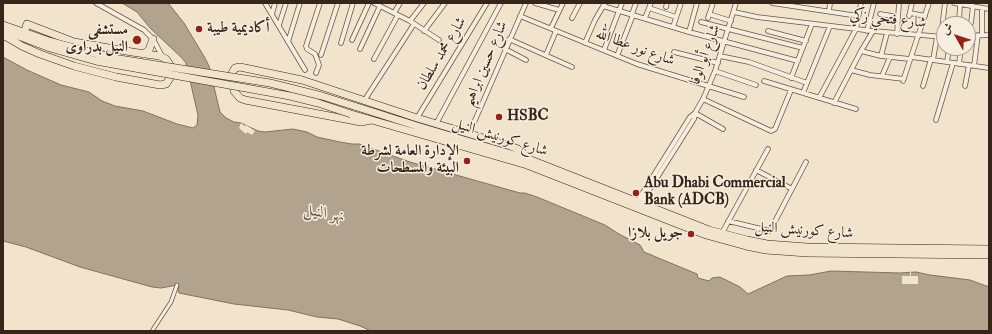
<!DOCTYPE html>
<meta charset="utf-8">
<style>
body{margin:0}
#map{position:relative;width:992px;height:334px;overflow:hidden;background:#f2e4cc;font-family:"IM FELL Double Pica",Amiri,serif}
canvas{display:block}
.frame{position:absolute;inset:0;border:4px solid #37251a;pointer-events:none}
.north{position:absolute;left:936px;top:16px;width:40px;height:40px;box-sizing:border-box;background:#f7edde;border:1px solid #aa9d90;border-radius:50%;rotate:309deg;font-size:11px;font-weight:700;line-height:16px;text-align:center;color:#37251a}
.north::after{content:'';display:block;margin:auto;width:14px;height:18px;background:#8f2418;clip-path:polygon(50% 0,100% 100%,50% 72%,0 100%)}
</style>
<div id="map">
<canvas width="992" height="334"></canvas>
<div class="frame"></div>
<div class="north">ش</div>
</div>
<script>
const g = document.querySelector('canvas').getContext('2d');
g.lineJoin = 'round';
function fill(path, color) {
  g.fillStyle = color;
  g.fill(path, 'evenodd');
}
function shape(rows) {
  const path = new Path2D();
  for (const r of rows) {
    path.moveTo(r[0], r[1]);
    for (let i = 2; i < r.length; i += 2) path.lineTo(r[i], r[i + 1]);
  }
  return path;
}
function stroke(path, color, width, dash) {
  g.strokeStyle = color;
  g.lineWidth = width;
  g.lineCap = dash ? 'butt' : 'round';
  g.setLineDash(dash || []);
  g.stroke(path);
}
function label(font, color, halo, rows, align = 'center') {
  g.font = font + ' "IM FELL Double Pica",Amiri,serif';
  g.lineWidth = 3;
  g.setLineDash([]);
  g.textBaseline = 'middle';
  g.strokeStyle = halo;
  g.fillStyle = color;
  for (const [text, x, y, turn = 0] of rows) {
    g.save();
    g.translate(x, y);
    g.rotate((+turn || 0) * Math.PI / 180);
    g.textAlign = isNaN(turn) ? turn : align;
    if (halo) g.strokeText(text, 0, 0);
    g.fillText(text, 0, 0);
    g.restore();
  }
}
const water = shape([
 [122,3,168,3,184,23,205,58,209,66,220,112,226,118,234,122,241,123,258,131,265,132,293,129,307,132,317,137,340,142,352,144,359,144,410,162,520,193,525,193,537,197,605,225,619,234,640,245,644,252,697,274,698,278,709,281,712,278,720,277,740,287,748,294,787,276,809,275,831,271,900,273,916,272,930,275,970,280,989,287,989,331,371,331,360,326,338,319,317,317,288,310,234,304,179,293,178,290,179,287,177,285,161,288,152,287,80,267,26,247,3,241,3,57,27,70,61,85,89,92,102,101,115,106,143,111,177,124,193,128,197,125,198,115,186,63,181,57,151,29,137,12,122,3]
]);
fill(water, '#b2a38f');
stroke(water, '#817160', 1);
fill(shape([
 [241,123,245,126,246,125,255,131,252,135,247,132,246,134,239,128],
 [910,272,911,272,911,276,918,276,918,284,902,284,902,276,910,276]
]), '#f2e4cc');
const pedestrian = shape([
 [152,331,171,302,177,285]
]);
const minor = shape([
 [96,3,144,30,153,39,162,56],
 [265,3,305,70],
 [374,3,410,21,439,40],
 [535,3,559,10],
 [772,3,858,16],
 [954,3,989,9],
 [603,6,689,32,798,61],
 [666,7,667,3],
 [649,8,676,17],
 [829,11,830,3],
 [734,12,757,17,873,31,944,37],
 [394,13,400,3],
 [910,13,925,16],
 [272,14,275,3],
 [632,14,636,3],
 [709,14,731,21],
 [880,14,898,17],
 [520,16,637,64,744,97],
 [909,16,912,3],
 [572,18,580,3],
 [645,18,651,3],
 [708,18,713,3],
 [410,21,424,3],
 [701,22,803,48],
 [971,23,973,6],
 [959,24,960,4],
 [279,25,286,3],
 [673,27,681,3],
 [551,28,563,3],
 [424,31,445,3],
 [768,31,806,41],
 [867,31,874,3],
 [689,32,697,3],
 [897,34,899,3],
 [982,35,982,8],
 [968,36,989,35],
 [941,37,945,3],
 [509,39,572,67],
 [352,40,369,3],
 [288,42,300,3],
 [341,43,353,3],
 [585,43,595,20,605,3],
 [360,49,380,6],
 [505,49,526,60],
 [604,50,622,3],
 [861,51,881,56,910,59],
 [674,52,718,63],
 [321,55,338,3],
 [546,55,556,31],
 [617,56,633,15],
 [720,56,749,62,807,83],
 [881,56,887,33],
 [912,57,989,68],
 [374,59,398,15],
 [933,60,937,37],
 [947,62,949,48],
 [959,64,961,48],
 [974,66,978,35],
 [851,70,870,75,904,79],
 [715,71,756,85],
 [316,73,319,65,318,62,315,54,307,49,306,46,320,3],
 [882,76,890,57],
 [791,78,812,24],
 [764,81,856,109],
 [903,81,929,3],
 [923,86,931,59],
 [965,86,969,65],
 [803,93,830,26],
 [819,98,856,29,861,3],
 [703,99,771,131,775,129,791,90],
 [364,101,414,24],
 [834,103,861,51,873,31],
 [695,113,723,129],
 [417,118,487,3],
 [936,120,953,63],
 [436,124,501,3],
 [469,134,526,3],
 [756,170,792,189],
 [637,202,690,117,695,113],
 [641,203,694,119,695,113,703,99,715,71,736,3],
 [728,221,770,231,806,162],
 [722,233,768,149]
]);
const trunk = shape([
 [3,25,52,42],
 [3,30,50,48],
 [3,35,22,46,40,54,74,66,116,77,160,85,166,84,170,78,170,65,166,59,160,56,132,52,74,42,27,24,24,33],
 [143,54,149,50,153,39],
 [354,106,417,126,531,160,709,230,747,240,767,244,807,247,989,249],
 [351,114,527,165,706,235,746,246,766,250,807,253,989,255],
 [371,120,361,122,245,100,240,98,234,91,232,73,235,68,240,67,302,80,417,118,510,146,518,149,528,157]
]);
stroke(pedestrian, '#665546', 4.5);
stroke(minor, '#665546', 5.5);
stroke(trunk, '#37251a', 8);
stroke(pedestrian, '#f7edde', 3);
stroke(minor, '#f7edde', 4);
stroke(trunk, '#f2e4cc', 7);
const trunkBridge = shape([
 [52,42,113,58,270,83,322,96,354,106],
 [50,48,96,61,290,96,318,103,351,114]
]);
stroke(trunkBridge, '#37251a', 8, []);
stroke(trunkBridge, '#f2e4cc', 7);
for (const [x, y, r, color] of [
 [199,29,4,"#8f2418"],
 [137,40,5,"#8f2418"],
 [499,117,4,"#8f2418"],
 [467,161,4,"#8f2418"],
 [636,193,4,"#8f2418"],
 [691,234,4,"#8f2418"]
]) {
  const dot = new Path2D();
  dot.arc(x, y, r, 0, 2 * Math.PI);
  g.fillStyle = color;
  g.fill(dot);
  stroke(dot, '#f7edde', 1.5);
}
label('15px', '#37251a', '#f7edde', [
 ["شارع فتحي زكي",888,20,6],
 ["شارع نور عطا الله",635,48,20],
 ["شارع محمد سلطان",442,54,-59],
 ["شارع أبو الوفا",706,55,-70],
 ["شارع حسين ابراهيم",486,64,-67],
 ["شارع كورنيش النيل",500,138,17],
 ["شارع كورنيش النيل",804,231,4]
]);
label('bold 15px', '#37251a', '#f7edde', [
 ["أكاديمية طيبة",207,29],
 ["مستشفى",128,31,"right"],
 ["النيل بدراوى",128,48,"right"],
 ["HSBC",507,117],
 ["الإدارة العامة لشرطة",459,152,"right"],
 ["البيئة والمسطحات",459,169,"right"],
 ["Abu Dhabi Commercial",644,184],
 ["Bank (ADCB)",644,201],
 ["جويل بلازا",683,234,"right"]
], 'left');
label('italic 16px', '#625143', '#f7edde', [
 ["نهر النيل",324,214,10]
]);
</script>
